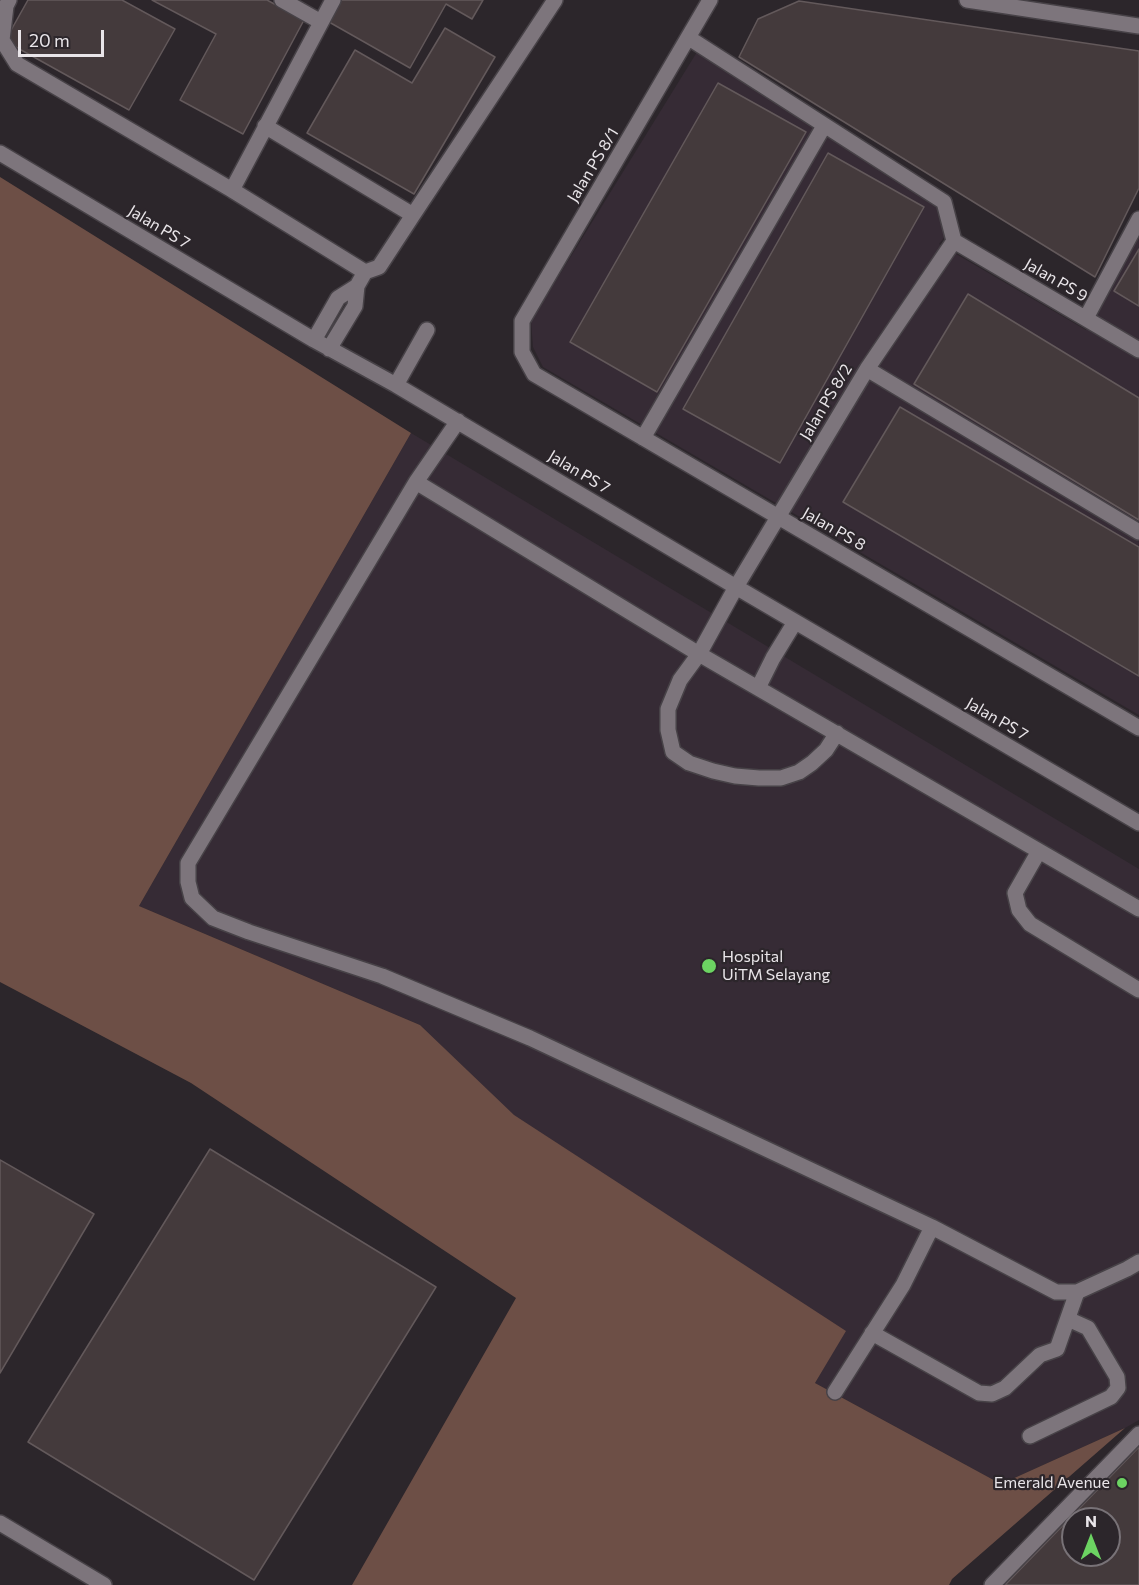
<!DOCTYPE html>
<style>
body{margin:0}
#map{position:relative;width:1139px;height:1585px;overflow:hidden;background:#2c262b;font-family:Commissioner,sans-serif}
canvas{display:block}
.north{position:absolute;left:1061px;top:1507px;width:60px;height:60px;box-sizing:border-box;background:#2c262b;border:2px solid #787277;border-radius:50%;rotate:0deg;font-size:16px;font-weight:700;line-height:24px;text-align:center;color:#e9e5e9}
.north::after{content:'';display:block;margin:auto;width:21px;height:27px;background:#6cd362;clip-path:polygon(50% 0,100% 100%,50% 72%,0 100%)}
.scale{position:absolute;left:18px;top:30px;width:86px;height:27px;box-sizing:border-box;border:3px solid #e9e5e9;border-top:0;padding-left:8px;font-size:18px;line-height:21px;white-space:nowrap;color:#e9e5e9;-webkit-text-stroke:4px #2c262b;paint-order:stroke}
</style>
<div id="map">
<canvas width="1139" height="1585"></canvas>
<div class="north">N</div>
<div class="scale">20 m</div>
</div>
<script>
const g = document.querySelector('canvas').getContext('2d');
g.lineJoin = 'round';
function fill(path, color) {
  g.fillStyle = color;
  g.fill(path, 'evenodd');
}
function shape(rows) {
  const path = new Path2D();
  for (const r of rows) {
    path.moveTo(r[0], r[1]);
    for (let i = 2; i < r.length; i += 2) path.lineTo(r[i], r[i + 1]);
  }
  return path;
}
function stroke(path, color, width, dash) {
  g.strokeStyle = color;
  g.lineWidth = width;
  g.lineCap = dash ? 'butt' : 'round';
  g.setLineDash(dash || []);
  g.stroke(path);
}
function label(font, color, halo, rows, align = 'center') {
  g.font = font + ' Commissioner,sans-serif';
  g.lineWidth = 4.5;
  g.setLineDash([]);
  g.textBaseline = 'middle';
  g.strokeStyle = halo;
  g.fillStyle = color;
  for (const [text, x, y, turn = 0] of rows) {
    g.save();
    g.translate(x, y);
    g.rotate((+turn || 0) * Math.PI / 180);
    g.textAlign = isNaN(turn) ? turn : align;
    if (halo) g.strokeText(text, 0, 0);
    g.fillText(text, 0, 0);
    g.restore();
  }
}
fill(shape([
 [697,52,938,208,946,235,939,244,1086,330,1139,232,1139,715,543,367,533,347,531,321],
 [411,433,1139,869,1139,1420,1125,1428,1001,1484,815,1383,845,1331,513,1115,420,1025,139,906]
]), '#362b35');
fill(shape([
 [0,177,411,433,139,906,420,1025,514,1115,846,1331,815,1383,1001,1484,1125,1428,952,1579,949,1585,352,1585,516,1298,191,1083,0,982]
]), '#6d4f46');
const building = shape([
 [28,0,122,0,175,29,129,110,5,41,28,0],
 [152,0,267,0,304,20,243,134,180,100,216,34,152,0],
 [341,0,483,0,472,19,446,4,410,68,329,22,341,0],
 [799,1,1139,51,1139,188,1095,277,739,57,758,19,799,1],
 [445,28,495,57,414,194,307,133,355,50,412,83,445,28],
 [718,83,806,132,657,392,570,342,718,83],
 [828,153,924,207,780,463,683,409,828,153],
 [1139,249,1139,306,1114,291,1139,249],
 [968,294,1139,398,1139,520,914,384,968,294],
 [900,407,1139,547,1139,676,843,502,900,407],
 [210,1149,436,1287,254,1580,28,1442,210,1149],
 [0,1160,94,1214,0,1373,0,1160],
 [1139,1447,1139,1585,1005,1585,1139,1447],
 [1073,1519,1109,1519,1109,1555,1073,1555,1073,1519]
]);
fill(building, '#443a3c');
stroke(building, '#63595b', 1.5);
const minor = shape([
 [9,0,6,6,2,40,17,64,232,190,365,272],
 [282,0,321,22],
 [710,0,522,321,522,352,534,374,1139,728],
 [967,0,1139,26],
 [689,38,944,202,954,241],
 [265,126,413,215],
 [0,153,314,340,396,385,736,587,1139,823],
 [232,190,333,0],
 [954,241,1139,350],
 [1086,318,1139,219],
 [314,340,338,298,357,286],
 [329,349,355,306,357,286,365,272,379,267,413,215,555,0],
 [867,369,1139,532],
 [396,385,427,330],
 [643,438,824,126],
 [416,482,458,421],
 [758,688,773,658,795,622],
 [837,733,826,750,812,763,799,772,781,778,759,778,735,776,713,771,689,763,673,752,668,730,668,709,680,680,699,654,736,587,867,369,954,241],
 [1039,851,1015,893,1019,910,1030,924,1139,990],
 [1139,909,699,654,416,482,188,863,188,882,192,898,213,918,249,932,382,976,530,1038,932,1227,1056,1292,1077,1292,1127,1269,1139,1262],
 [872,1333,979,1393,992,1394,1005,1388,1040,1355,1057,1349,1077,1292],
 [835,1392,903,1285,932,1227],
 [1030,1436,1111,1397,1118,1388,1117,1377,1088,1328,1068,1319],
 [0,1523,104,1585],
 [992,1585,1139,1434]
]);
stroke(minor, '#474247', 18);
stroke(minor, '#7d757c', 15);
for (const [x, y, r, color] of [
 [709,966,8,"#6cd362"],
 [1122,1483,6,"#6cd362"]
]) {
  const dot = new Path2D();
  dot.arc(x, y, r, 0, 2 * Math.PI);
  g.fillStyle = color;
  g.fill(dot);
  stroke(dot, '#2c262b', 2);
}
label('16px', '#e9e5e9', '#2c262b', [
 ["Jalan PS 8/1",593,165,-59],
 ["Jalan PS 7",159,227,31],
 ["Jalan PS 9",1056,280,30],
 ["Jalan PS 8/2",826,402,-59],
 ["Jalan PS 7",579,472,31],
 ["Jalan PS 8",834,529,30],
 ["Jalan PS 7",997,719,30]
]);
label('16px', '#e9e5e9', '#2c262b', [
 ["Hospital",722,957],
 ["UiTM Selayang",722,975],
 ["Emerald Avenue",1110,1483,"right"]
], 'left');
</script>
